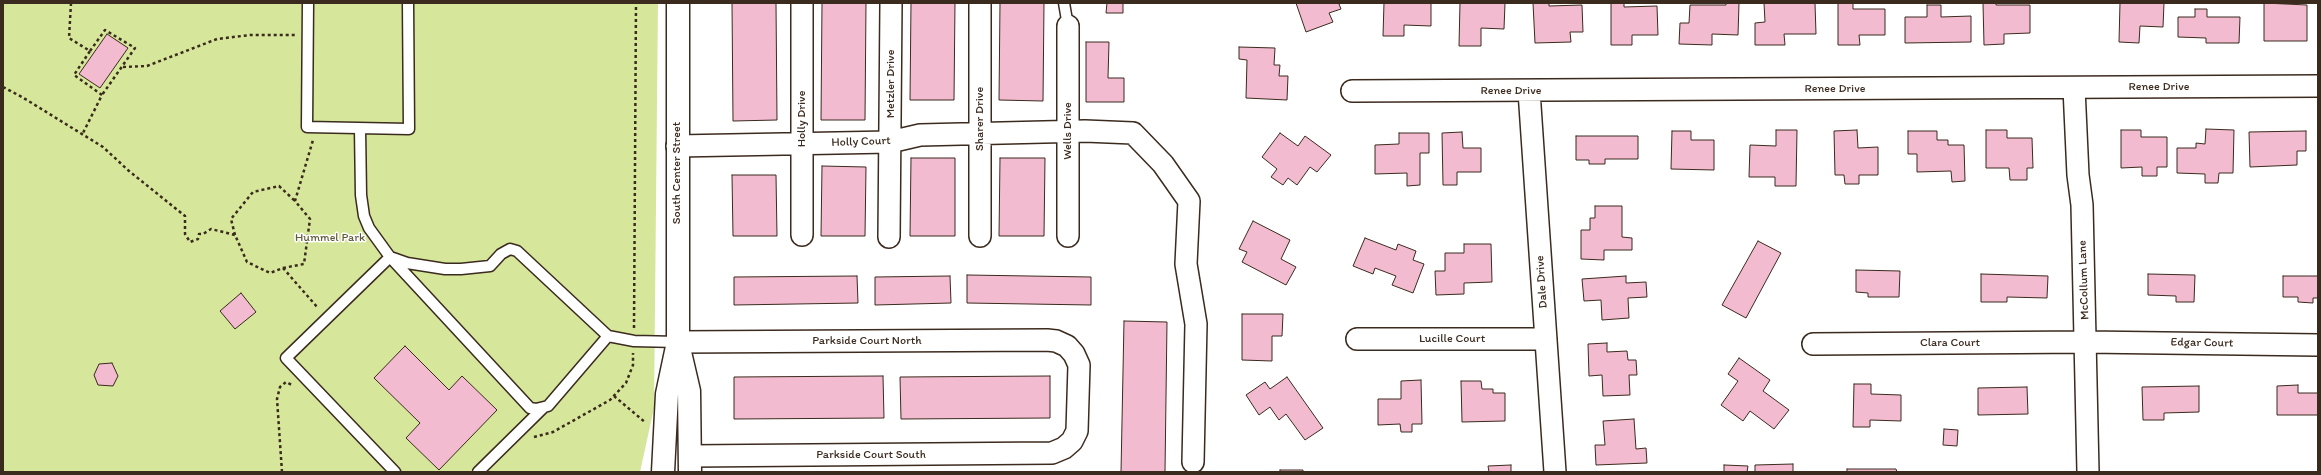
<!DOCTYPE html>
<style>
body{margin:0}
#map{position:relative;width:2321px;height:475px;overflow:hidden;background:#fff;font-family:Itim,sans-serif}
canvas{display:block}
.frame{position:absolute;inset:0;border:4px solid #3b2a1e;pointer-events:none}
</style>
<div id="map">
<canvas width="2321" height="475"></canvas>
<div class="frame"></div>
</div>
<script>
const g = document.querySelector('canvas').getContext('2d');
g.lineJoin = 'round';
function fill(path, color) {
  g.fillStyle = color;
  g.fill(path, 'evenodd');
}
function shape(rows) {
  const path = new Path2D();
  for (const r of rows) {
    path.moveTo(r[0], r[1]);
    for (let i = 2; i < r.length; i += 2) path.lineTo(r[i], r[i + 1]);
  }
  return path;
}
function stroke(path, color, width, dash) {
  g.strokeStyle = color;
  g.lineWidth = width;
  g.lineCap = dash ? 'butt' : 'round';
  g.setLineDash(dash || []);
  g.stroke(path);
}
function label(font, color, halo, rows, align = 'center') {
  g.font = font + ' Itim,sans-serif';
  g.lineWidth = 3;
  g.setLineDash([]);
  g.textBaseline = 'middle';
  g.strokeStyle = halo;
  g.fillStyle = color;
  for (const [text, x, y, turn = 0] of rows) {
    g.save();
    g.translate(x, y);
    g.rotate((+turn || 0) * Math.PI / 180);
    g.textAlign = isNaN(turn) ? turn : align;
    if (halo) g.strokeText(text, 0, 0);
    g.fillText(text, 0, 0);
    g.restore();
  }
}
fill(shape([
 [3,3,658,3,654,408,640,472,3,472]
]), '#d6e79b');
const building = shape([
 [732,3,776,3,777,120,733,121,732,3],
 [822,3,866,3,865,120,821,120,822,3],
 [911,3,955,3,954,100,910,100,911,3],
 [1000,3,1044,3,1043,101,999,100,1000,3],
 [1107,3,1123,3,1123,13,1106,13,1107,3],
 [1296,3,1342,3,1339,4,1341,9,1329,13,1333,22,1306,32,1296,3],
 [1384,3,1431,3,1431,26,1404,25,1404,36,1383,36,1384,3],
 [1460,3,1505,3,1504,29,1481,28,1481,46,1459,46,1460,3],
 [1533,3,1549,3,1549,6,1582,5,1583,32,1570,32,1571,42,1535,43,1533,3],
 [1611,3,1624,3,1624,7,1657,6,1658,35,1632,35,1632,45,1611,45,1611,3],
 [1726,3,1739,3,1738,35,1712,34,1712,45,1679,44,1680,23,1689,23,1690,5,1726,5,1726,3],
 [1764,3,1815,3,1816,34,1784,34,1785,45,1755,45,1755,23,1765,22,1764,3],
 [1838,3,1853,3,1853,9,1885,9,1885,35,1859,35,1860,45,1838,45,1838,3],
 [1983,3,1996,3,1996,5,2030,5,2030,33,2004,34,2004,44,1984,45,1983,3],
 [2120,3,2164,3,2163,27,2140,26,2139,43,2119,42,2120,3],
 [2264,3,2307,5,2307,41,2264,41,2264,3],
 [1927,5,1941,5,1941,17,1971,16,1971,42,1905,43,1905,17,1927,17,1927,5],
 [2195,9,2207,9,2207,17,2240,17,2239,43,2206,43,2206,38,2178,37,2178,17,2195,17,2195,9],
 [107,34,128,48,100,88,79,74,107,34],
 [1086,42,1109,42,1108,78,1124,78,1124,102,1086,102,1086,42],
 [1239,47,1275,48,1274,65,1280,65,1279,76,1288,76,1287,100,1246,98,1247,60,1239,59,1239,47],
 [2206,129,2234,130,2233,173,2219,173,2218,183,2205,183,2205,174,2177,173,2177,148,2196,148,2196,143,2205,144,2206,129],
 [1776,130,1797,130,1796,186,1775,186,1775,177,1749,177,1750,145,1776,146,1776,130],
 [1857,130,1858,148,1878,147,1878,175,1859,175,1859,184,1845,184,1844,175,1835,175,1834,131,1857,130],
 [1986,130,2007,130,2007,138,2032,138,2033,168,2027,168,2027,180,2010,180,2009,168,1986,168,1986,130],
 [2121,130,2141,130,2141,137,2167,137,2167,167,2157,167,2157,176,2142,176,2142,167,2121,168,2121,130],
 [1672,131,1691,131,1691,140,1714,140,1714,170,1671,169,1672,131],
 [1908,131,1937,131,1937,140,1948,140,1948,145,1964,145,1965,181,1952,182,1951,171,1917,172,1917,154,1908,154,1908,131],
 [2306,131,2306,151,2297,151,2297,165,2250,167,2249,132,2306,131],
 [1462,132,1463,148,1481,148,1481,172,1457,172,1457,185,1443,185,1442,133,1462,132],
 [1280,133,1298,146,1305,136,1331,155,1317,172,1310,167,1297,185,1288,178,1283,185,1271,177,1277,169,1262,157,1280,133],
 [1399,133,1429,133,1429,153,1420,153,1420,185,1407,186,1407,173,1375,174,1375,145,1399,144,1399,133],
 [1576,136,1638,136,1638,159,1605,159,1605,164,1589,164,1589,160,1576,160,1576,136],
 [911,158,955,158,955,236,910,236,911,158],
 [1000,158,1045,158,1044,236,999,236,1000,158],
 [822,166,866,167,865,236,821,236,822,166],
 [732,175,776,175,777,236,733,236,732,175],
 [1595,206,1622,206,1622,237,1632,238,1632,250,1604,250,1604,260,1581,259,1581,230,1590,230,1590,218,1595,218,1595,206],
 [1253,221,1290,240,1281,259,1296,267,1286,285,1242,262,1247,252,1239,249,1253,221],
 [1365,238,1396,250,1398,244,1416,251,1413,260,1424,264,1413,293,1392,285,1396,276,1375,268,1373,274,1353,266,1365,238],
 [1758,241,1781,253,1746,318,1722,305,1758,241],
 [1464,244,1491,244,1492,282,1464,283,1464,294,1436,295,1435,271,1445,271,1445,253,1464,253,1464,244],
 [1856,270,1900,271,1899,297,1868,297,1868,293,1856,292,1856,270],
 [1981,274,2048,276,2047,298,2007,297,2007,302,1981,302,1981,274],
 [2148,274,2195,275,2194,302,2176,302,2176,296,2148,295,2148,274],
 [967,275,1091,277,1091,305,967,303,967,275],
 [857,276,858,303,734,305,734,277,857,276],
 [950,276,951,303,875,305,875,277,950,276],
 [1626,276,1626,283,1646,282,1647,297,1628,298,1629,318,1602,320,1601,300,1584,301,1582,279,1626,276],
 [2283,276,2318,276,2318,298,2313,298,2313,303,2298,302,2298,297,2283,297,2283,276],
 [241,293,256,312,235,329,220,311,241,293],
 [1242,314,1283,314,1282,336,1272,336,1272,361,1242,360,1242,314],
 [1124,321,1167,322,1165,472,1121,472,1124,321],
 [1607,343,1607,352,1627,351,1628,360,1636,360,1637,375,1629,375,1630,395,1603,396,1602,375,1589,376,1588,344,1607,343],
 [405,346,449,390,462,376,497,410,439,470,406,438,420,423,374,378,405,346],
 [1739,358,1770,380,1763,391,1789,410,1774,429,1750,411,1743,421,1721,405,1738,381,1728,374,1739,358],
 [112,363,118,376,113,386,98,385,94,375,99,364,112,363],
 [883,376,884,418,734,419,734,377,883,376],
 [1050,376,1050,418,901,419,900,377,1050,376],
 [1287,377,1323,428,1305,440,1286,414,1279,420,1270,407,1259,415,1246,395,1265,382,1270,389,1287,377],
 [1421,380,1422,424,1412,424,1412,432,1401,432,1400,424,1378,425,1378,399,1401,399,1401,381,1421,380],
 [1461,381,1481,381,1482,389,1493,389,1493,393,1505,393,1505,421,1462,422,1461,381],
 [1854,384,1871,384,1871,394,1901,395,1901,421,1870,420,1870,427,1853,427,1854,384],
 [2298,385,2298,393,2318,393,2318,415,2277,415,2277,386,2298,385],
 [2199,386,2199,412,2164,413,2164,420,2143,420,2142,387,2199,386],
 [2027,387,2028,414,1978,415,1978,388,2027,387],
 [1634,419,1636,449,1646,448,1647,463,1596,465,1595,445,1605,445,1603,421,1634,419],
 [1944,429,1958,430,1957,446,1943,445,1944,429],
 [1793,464,1793,472,1755,472,1755,465,1793,464],
 [1511,465,1511,472,1489,472,1488,466,1511,465],
 [1724,465,1748,466,1747,472,1724,472,1724,465],
 [1847,469,1896,469,1897,472,1847,472,1847,469],
 [1280,470,1303,470,1303,472,1280,472,1280,470]
]);
fill(building, '#f3bbcf');
stroke(building, '#3b2a1e', 1);
const lane = shape([
 [308,3,307,127,409,129,408,3],
 [1064,3,1068,26],
 [360,129,361,195,364,216,369,228,390,257,286,358,395,472],
 [608,336,548,406,536,409,530,408,390,257,407,263,445,269,461,269,490,266,501,254,510,249,517,251,608,336,634,341,678,342],
 [478,472,543,408]
]);
const street = shape([
 [980,3,980,236],
 [1068,26,1068,236],
 [2074,88,2078,175,2082,205,2088,472],
 [1352,91,2318,86],
 [1529,91,1555,472],
 [677,146,890,142,920,135,1085,131,1133,133,1163,164,1189,201,1186,264,1196,324,1193,462],
 [802,235,802,3],
 [889,237,891,3],
 [1357,339,1546,339],
 [678,342,1047,340,1056,341,1067,346,1074,354,1079,365,1077,431,1072,441,1064,448,1052,453,690,456],
 [1813,344,2086,342,2318,345]
]);
const secondary = shape([
 [679,348,689,391,690,472],
 [663,472,667,394,678,342,678,3]
]);
stroke(lane, '#3b2a1e', 13);
stroke(street, '#3b2a1e', 24);
stroke(secondary, '#3b2a1e', 25);
stroke(shape([
 [71,3,69,38,90,51,74,75,102,95,82,135],
 [90,51,105,30,135,48,102,95],
 [123,67,147,66,217,39,250,35,295,35],
 [3,87,22,97,103,147,129,171,185,216,185,234,190,242,198,239,199,234,203,234,211,229,235,235,247,262,270,273,283,268,318,308],
 [235,235,231,219,253,192,279,186,295,201],
 [283,268,304,264,310,219,295,201,313,140],
 [634,328,636,3],
 [614,396,646,423],
 [534,437,553,432,610,400,626,383,633,365,633,353],
 [282,472,277,399,280,387,286,382,292,385]
]), '#3b2a1e', 2.5, [3, 3]);
stroke(lane, '#fff', 10);
stroke(street, '#fff', 21);
stroke(secondary, '#fff', 22);
label('12px', '#3b2a1e', '#fff', [
 ["Metzler Drive",891,84,-90],
 ["Renee Drive",2159,87],
 ["Renee Drive",1835,89],
 ["Renee Drive",1511,91],
 ["Holly Drive",802,119,-90],
 ["Sharer Drive",980,119,-90],
 ["Wells Drive",1068,131,-90],
 ["Holly Court",861,142,-2],
 ["South Center Street",677,173,-90],
 ["McCollum Lane",2084,280,-92],
 ["Dale Drive",1542,282,-94],
 ["Lucille Court",1452,339],
 ["Parkside Court North",867,341],
 ["Clara Court",1950,343],
 ["Edgar Court",2202,343,1],
 ["Parkside Court South",871,455]
]);
label('12px', '#62593d', '#fff', [
 ["Hummel Park",330,238]
]);
</script>
